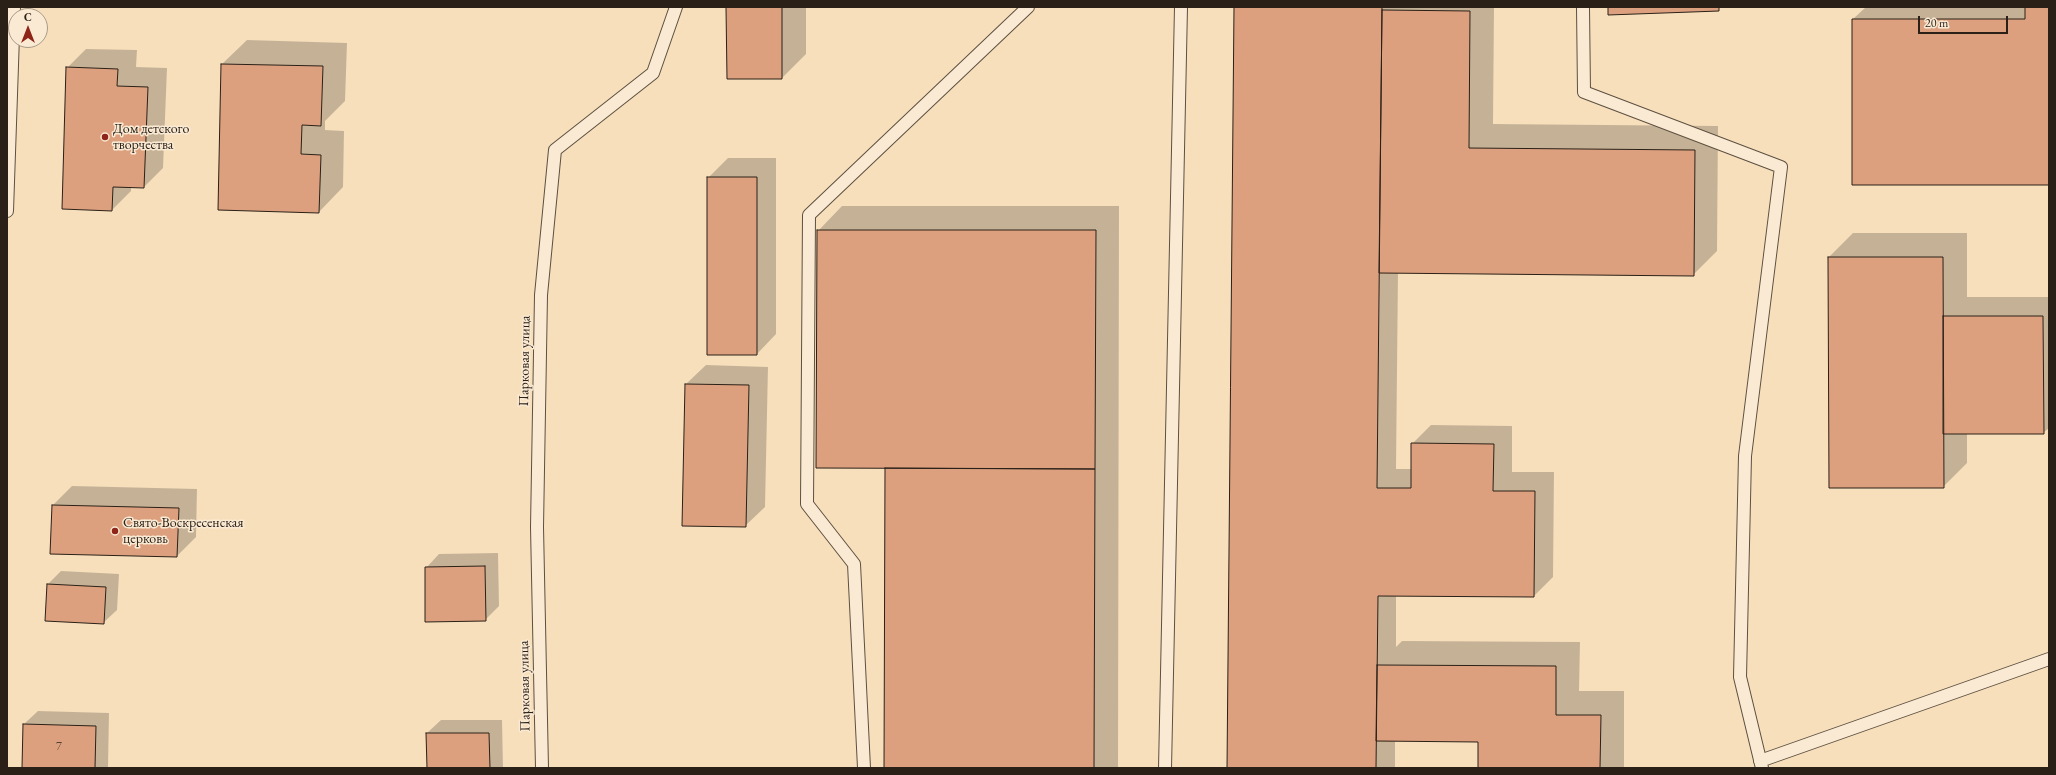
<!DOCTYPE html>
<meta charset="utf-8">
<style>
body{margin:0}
#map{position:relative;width:2056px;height:775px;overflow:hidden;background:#f7dfbc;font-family:"EB Garamond",serif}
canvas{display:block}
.frame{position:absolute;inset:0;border:8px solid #2a2017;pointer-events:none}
.north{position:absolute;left:8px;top:8px;width:40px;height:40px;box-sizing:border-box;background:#faead3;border:1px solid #a79988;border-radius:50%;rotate:0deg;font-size:11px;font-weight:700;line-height:16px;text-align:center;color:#2a2017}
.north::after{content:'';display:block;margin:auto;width:14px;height:18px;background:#8f2418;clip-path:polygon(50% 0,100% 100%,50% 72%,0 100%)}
.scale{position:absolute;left:1918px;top:16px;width:90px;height:18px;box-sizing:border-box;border:2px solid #2a2017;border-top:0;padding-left:5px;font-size:12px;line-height:14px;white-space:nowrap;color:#2a2017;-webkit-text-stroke:3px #faead3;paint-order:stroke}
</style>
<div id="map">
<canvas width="2056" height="775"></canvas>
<div class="frame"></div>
<div class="north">С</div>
<div class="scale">20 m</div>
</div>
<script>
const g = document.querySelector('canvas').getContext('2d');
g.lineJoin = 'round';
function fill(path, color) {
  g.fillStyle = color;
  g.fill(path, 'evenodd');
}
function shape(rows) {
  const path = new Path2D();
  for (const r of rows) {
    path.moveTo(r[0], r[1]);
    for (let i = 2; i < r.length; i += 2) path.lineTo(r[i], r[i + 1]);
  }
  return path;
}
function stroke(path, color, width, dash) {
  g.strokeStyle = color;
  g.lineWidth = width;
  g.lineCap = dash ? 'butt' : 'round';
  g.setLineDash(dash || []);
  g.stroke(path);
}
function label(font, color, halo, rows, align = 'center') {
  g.font = font + ' "EB Garamond",serif';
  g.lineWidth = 3;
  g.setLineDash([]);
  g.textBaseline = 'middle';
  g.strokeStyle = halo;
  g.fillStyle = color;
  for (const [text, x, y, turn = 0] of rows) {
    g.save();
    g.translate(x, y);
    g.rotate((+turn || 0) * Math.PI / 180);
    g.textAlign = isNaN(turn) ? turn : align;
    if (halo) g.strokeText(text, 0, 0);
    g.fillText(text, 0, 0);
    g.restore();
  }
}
fill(shape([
 [727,7,806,7,806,54,782,78],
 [1235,7,1494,7,1493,124,1718,126,1717,251,1693,275,1398,272,1396,469,1412,469,1412,444,1431,425,1512,426,1512,472,1554,472,1553,577,1534,596,1396,595,1396,647,1402,641,1580,642,1579,691,1624,691,1624,768,1479,768,1479,741,1395,740,1395,768,1228,768],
 [1866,7,2049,7,2049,184,1853,19],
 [247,40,347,43,345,101,325,121,325,130,344,131,343,187,319,212,222,64],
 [86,49,137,50,136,67,167,68,163,168,144,187,131,187,131,191,112,210,67,68],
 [728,158,776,158,776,334,757,354,708,178],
 [842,206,1119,206,1118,768,885,768,886,468,818,231],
 [1853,233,1967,233,1967,297,2049,297,2049,428,2043,433,1967,433,1967,463,1943,487,1829,257],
 [706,365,768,367,765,507,745,526,686,384],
 [72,486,197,489,196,537,177,556,51,553,53,505],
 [498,553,499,606,485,620,426,568,439,554],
 [61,571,119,574,117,610,103,623,48,584],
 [38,711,109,713,108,768,23,768,24,724],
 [441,720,502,720,503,768,428,768,427,733]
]), '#0003');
const building = shape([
 [726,7,782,7,782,79,727,79,726,7],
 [1234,7,1382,7,1377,488,1411,488,1411,443,1494,444,1493,491,1535,491,1534,597,1378,596,1376,768,1227,768,1234,7],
 [1608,7,1719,7,1719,11,1608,15,1608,7],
 [2025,7,2049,7,2049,185,1852,185,1852,19,2025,19,2025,7],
 [1382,10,1470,11,1469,148,1695,150,1694,276,1379,273,1382,10],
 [221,64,323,66,321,126,302,125,301,154,321,155,319,213,218,210,221,64],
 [66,67,118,69,117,86,148,87,144,188,113,187,112,211,62,209,66,67],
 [707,177,757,177,757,355,707,355,707,177],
 [817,230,1096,230,1095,469,816,468,817,230],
 [1828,257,1943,257,1944,488,1829,488,1828,257],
 [1943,316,2043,316,2044,434,1943,434,1943,316],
 [685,384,749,385,746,527,682,526,685,384],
 [885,468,1095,469,1094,768,884,768,885,468],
 [52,505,179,508,177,557,50,554,52,505],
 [485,566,486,621,425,622,425,567,485,566],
 [47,584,106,587,104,624,45,621,47,584],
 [1377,665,1556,666,1556,715,1601,715,1600,768,1478,768,1478,742,1376,741,1377,665],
 [23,724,96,726,95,768,22,768,23,724],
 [426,733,489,733,490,768,427,768,426,733]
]);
fill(building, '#dca07f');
stroke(building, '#2a2017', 1);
const service = shape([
 [1583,7,1584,92,1781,167,1745,456,1740,677,1762,768],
 [7,211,14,7],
 [1760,761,2049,659],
 [542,768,537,527,541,295,555,150,653,73,676,7],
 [864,768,854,564,807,504,809,215,1028,7],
 [1165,768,1181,7]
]);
stroke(service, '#5d5040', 14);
stroke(service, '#faead3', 12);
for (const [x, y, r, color] of [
 [105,137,4,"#8f2418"],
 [115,531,4,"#8f2418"]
]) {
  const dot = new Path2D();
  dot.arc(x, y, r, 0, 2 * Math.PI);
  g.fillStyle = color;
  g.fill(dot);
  stroke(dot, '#faead3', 1.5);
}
label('12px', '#564031', null, [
 ["7",59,747]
]);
label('14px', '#2a2017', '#faead3', [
 ["Дом детского",113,129],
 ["творчества",113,145],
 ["Свято-Воскресенская",123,523],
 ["церковь",123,539]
], 'left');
label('14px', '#2a2017', '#faead3', [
 ["Парковая улица",525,361,-89],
 ["Парковая улица",525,686,-91]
]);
</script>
